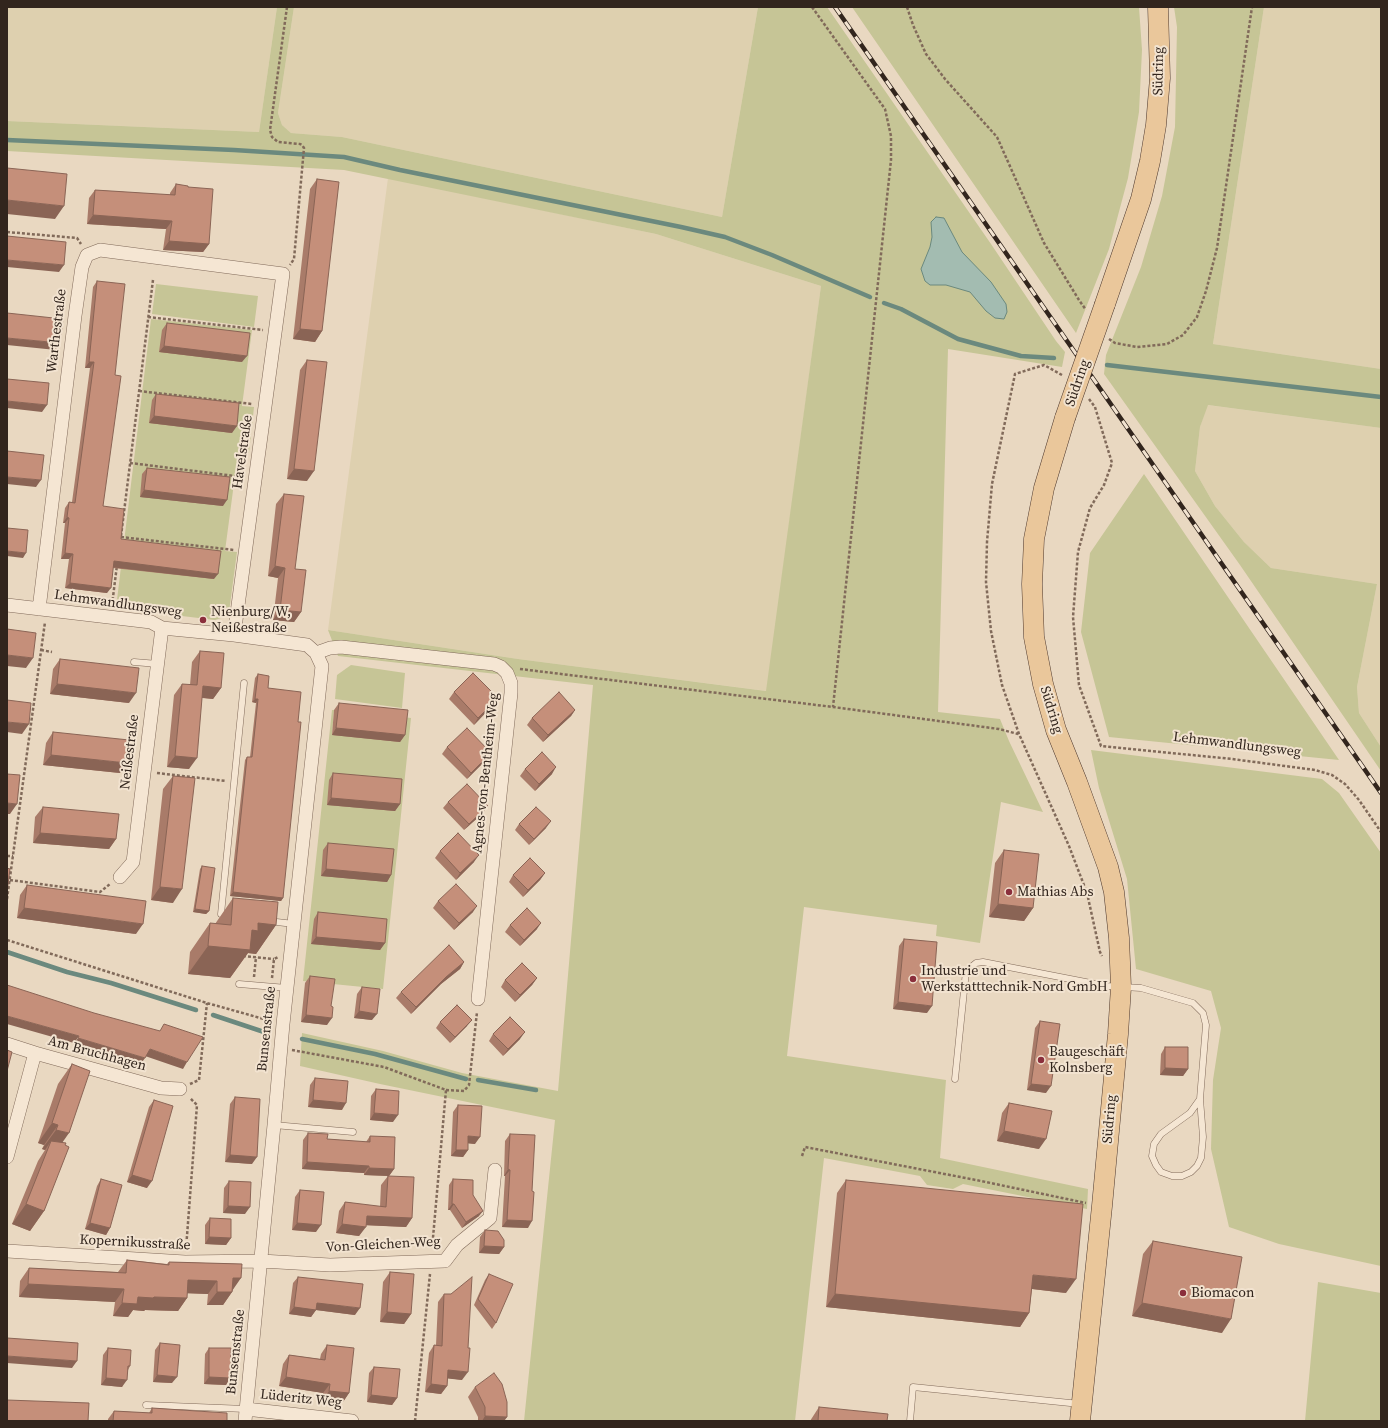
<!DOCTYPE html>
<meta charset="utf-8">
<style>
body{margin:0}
#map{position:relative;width:1388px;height:1428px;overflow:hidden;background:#e9d8c1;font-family:"Source Serif 4",serif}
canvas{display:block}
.frame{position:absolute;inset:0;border:8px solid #32251d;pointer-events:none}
</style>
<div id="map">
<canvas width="1388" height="1428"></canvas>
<div class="frame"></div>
</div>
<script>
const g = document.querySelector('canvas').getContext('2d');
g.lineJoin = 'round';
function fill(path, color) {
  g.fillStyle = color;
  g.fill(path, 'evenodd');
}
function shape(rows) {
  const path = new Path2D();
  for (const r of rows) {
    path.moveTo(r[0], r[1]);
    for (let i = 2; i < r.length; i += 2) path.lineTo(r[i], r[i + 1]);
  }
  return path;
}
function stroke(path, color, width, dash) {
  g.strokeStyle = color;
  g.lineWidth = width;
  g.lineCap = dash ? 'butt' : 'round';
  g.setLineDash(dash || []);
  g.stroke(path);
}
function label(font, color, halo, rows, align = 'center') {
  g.font = font + ' "Source Serif 4",serif';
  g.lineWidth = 4;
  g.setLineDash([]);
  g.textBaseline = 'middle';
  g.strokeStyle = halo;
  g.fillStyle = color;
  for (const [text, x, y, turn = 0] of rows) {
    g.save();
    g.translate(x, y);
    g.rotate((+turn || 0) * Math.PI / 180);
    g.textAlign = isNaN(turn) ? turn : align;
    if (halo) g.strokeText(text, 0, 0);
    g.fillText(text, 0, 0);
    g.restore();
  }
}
fill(shape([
 [7,7,277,7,259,132,7,121],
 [294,7,758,7,722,217,342,137,291,133,282,125,278,113],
 [1264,7,1381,7,1381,369,1213,344],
 [388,178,656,234,821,286,767,691,518,659,328,630],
 [1207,405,1381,428,1381,747,1359,713,1357,687,1377,584,1271,568,1244,542,1215,506,1195,471,1200,427]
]), '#ded0af');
fill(shape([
 [277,7,294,7,278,113,282,125,291,133,342,137,722,217,758,7,827,7,991,244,1056,341,1065,352,1062,367,948,349,938,712,1000,719,1009,741,1043,812,1001,802,980,943,936,936,937,925,804,907,787,1056,946,1080,940,1158,1088,1189,1087,1209,963,1184,953,1189,927,1185,920,1176,824,1158,795,1421,524,1421,555,1120,380,1084,300,1066,302,1033,383,1051,462,1073,558,1091,593,685,338,656,328,630,518,659,766,691,821,286,656,234,344,170,7,151,7,121,259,132],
 [852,7,1139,7,1142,50,1139,112,1128,178,1109,249,1076,333],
 [1174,7,1264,7,1213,344,1381,369,1381,428,1208,405,1200,427,1195,471,1215,506,1244,542,1271,568,1377,584,1357,687,1359,713,1381,747,1381,771,1240,565,1104,374,1106,355,1141,267,1162,196,1175,127,1177,27],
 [156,284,258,296,254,327,152,314],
 [151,319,252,330,242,406,254,407,249,453,238,453,225,551,237,552,229,612,227,616,215,620,116,608],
 [1144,474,1339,760,1109,737,1081,632,1090,553],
 [351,665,405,673,402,708,335,699,337,675],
 [332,710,334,710,332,734,403,717,411,718,383,989,303,981],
 [1091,750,1322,779,1339,793,1381,853,1381,1266,1279,1244,1229,1227,1211,1149,1213,1080,1221,1028,1211,991,1136,969,1127,879,1099,788],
 [1318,1282,1381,1293,1381,1421,1305,1421]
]), '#c6c596');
const water = shape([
 [936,217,944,218,962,252,991,282,1006,304,1007,312,1004,319,995,318,986,311,970,292,946,285,930,285,925,281,921,269,930,247,932,237,931,222,936,217]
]);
fill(water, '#a3bcb1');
stroke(water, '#6b897e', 1);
stroke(shape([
 [7,140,234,150,344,157,400,170,681,227,725,237,772,255,870,297],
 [884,303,901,309,958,339,1021,356,1054,358],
 [1107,365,1381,397],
 [7,952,67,972,111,983,196,1010],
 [213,1015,267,1033],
 [302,1039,375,1054,466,1079],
 [478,1080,536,1090]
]), '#6b897e', 4.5);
const service = shape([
 [134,662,158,664],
 [229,915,221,914,244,683],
 [268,921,294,924],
 [239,984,287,988],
 [955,1079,966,971,976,963,983,962,1106,986,1141,988,1193,1003,1203,1013,1206,1025,1200,1099,1190,1113,1161,1134,1154,1144,1152,1156,1156,1165,1161,1172,1172,1176,1182,1176,1191,1172,1197,1166,1201,1158,1203,1137,1200,1099],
 [274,1125,353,1132],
 [146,1405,246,1409],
 [910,1421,913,1387,1080,1404]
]);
const minor = shape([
 [7,605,151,622,162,628,234,635,307,645,316,653,322,666,283,1024,274,1125,245,1421],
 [39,609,75,316,82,267,87,255,100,250,283,274,234,635],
 [316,653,330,648,341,647,494,664,501,667,507,673,511,683,511,693,478,999],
 [120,877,133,862,162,628],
 [7,1044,35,1053,161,1088,180,1089],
 [7,1157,35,1053],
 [7,1251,185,1262,261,1261,330,1265,445,1261,457,1245,490,1218,495,1170],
 [246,1409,352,1421]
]);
const primary = shape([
 [1105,304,1141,199,1150,161,1156,125,1160,78,1158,7],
 [1065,418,1044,488,1034,539,1032,584,1034,637,1043,684,1056,730,1077,782,1108,867,1114,892,1119,938,1121,987,1118,1034,1102,1206,1080,1421]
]);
stroke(service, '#816a5a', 7);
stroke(minor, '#816a5a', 14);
stroke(primary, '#4f392e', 21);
stroke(shape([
 [287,7,270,130,272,137,278,142,300,144,302,145,304,148,294,259,290,265],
 [812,7,885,109,891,136,891,160,833,707],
 [907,7,913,25,926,54,945,79,997,137,1044,243,1079,300,1086,310],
 [7,232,77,238,81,244],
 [148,317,263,330],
 [1109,339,1115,343,1137,347,1167,344,1183,335,1197,317,1206,291,1217,248,1252,7],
 [1062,375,1044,365,1015,374,992,484,987,542,986,582,991,631,1002,685,1019,734,1069,846,1087,893,1100,952,1102,956],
 [139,391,252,404],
 [1089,399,1095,407,1112,463,1104,485,1090,508,1078,552,1073,617,1079,685,1101,746,1232,759,1315,770,1332,775,1345,784,1359,800,1381,832],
 [130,463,243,477],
 [121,536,153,280],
 [121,537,234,550],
 [112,605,117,565],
 [41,650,52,652],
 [520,669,833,707,999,729,1018,734],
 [157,773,226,781],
 [7,856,13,856],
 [10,880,100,892,110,884],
 [7,899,45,622],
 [7,940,207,1003,271,1021],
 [243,956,274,959],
 [254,977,256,957],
 [272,978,274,959,278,957],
 [268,1020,270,997],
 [292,1050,384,1067,446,1090,432,1249],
 [190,1084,199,1080,207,1003],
 [446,1090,464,1091,469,1085,477,1012],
 [802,1156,805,1147,981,1181,1086,1203],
 [186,1249,197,1105,190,1098],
 [415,1421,430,1274]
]), '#816a5a', 2.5, [3, 2]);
stroke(service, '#f5e6d3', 6);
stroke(minor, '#f5e6d3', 13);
stroke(primary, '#eac79b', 20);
const rail = shape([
 [835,7,1381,793]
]);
stroke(rail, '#32251d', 4.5);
stroke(rail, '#f2e3d0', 3, [9]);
const primaryBridge = shape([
 [1065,418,1105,304]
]);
stroke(primaryBridge, '#4f392e', 21, []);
stroke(primaryBridge, '#eac79b', 20);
fill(shape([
 [317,179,322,331,315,342,293,339,310,189],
 [176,184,188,187,209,244,203,252,163,250,166,229,87,224,89,198,95,190,170,195,170,193],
 [97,281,115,375,103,506,121,539,214,579,113,568,107,593,65,588,69,559,61,559,65,523,63,523,65,508,69,502,72,502,90,368,85,368,93,287],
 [167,323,242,362,159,352,162,330],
 [307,360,307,481,287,479,300,370],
 [156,394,232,433,149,423,152,400],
 [147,468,223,506,140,497,142,474],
 [284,494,295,569,301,612,294,622,273,620,278,578,268,576,276,504],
 [200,651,221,688,213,699,202,698,189,769,167,767,174,695,182,684,190,685,192,662],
 [60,659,129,703,50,694,53,669],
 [258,674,268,688,298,722,283,898,281,901,230,896,245,760,247,757,250,757,256,703,252,702,255,678],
 [454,692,498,698,493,705,474,725,449,699],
 [339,703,405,735,400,742,332,735,334,710],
 [575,710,571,716,543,742,527,725,532,718],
 [53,732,120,773,43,765,46,743],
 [447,747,491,753,486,760,467,779,442,754],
 [525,769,552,774,535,791,520,776],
 [333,773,400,804,395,811,327,805,329,780],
 [173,776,173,903,151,900,163,789],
 [448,802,483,813,464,830,443,808],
 [43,807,116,839,109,849,33,843,35,817],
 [519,824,546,828,529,845,515,830],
 [328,843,391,875,387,882,321,876,323,850],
 [1004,850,1033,908,1024,921,989,917,995,863],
 [440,851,474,862,456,880,435,858],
 [202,866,209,911,206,914,193,912,200,869],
 [545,873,540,880,523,897,509,882,513,875],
 [27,885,136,934,17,918,20,895],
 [233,898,276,925,256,954,248,953,230,978,188,974,190,952,210,923,215,924],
 [438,901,473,912,454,930,433,908],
 [318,912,385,943,380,950,311,944,314,919],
 [510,925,537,929,520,946,505,932],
 [904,939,927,1013,893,1009,899,946],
 [464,962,460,969,441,984,411,1014,396,998,401,992],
 [310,976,331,1006,327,1025,301,1022,305,983],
 [537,978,532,985,515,1002,501,987,505,980],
 [362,987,372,1020,354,1018,357,994],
 [1040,1021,1046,1093,1027,1090,1035,1028],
 [440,1022,467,1026,450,1043,436,1028],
 [493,1034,520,1039,503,1056,489,1041],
 [1165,1047,1188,1069,1183,1076,1160,1075,1161,1054],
 [72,1064,62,1142,44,1211,30,1231,12,1224,38,1161,45,1150,42,1149,44,1145,38,1143,58,1084],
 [315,1078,342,1110,308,1107,310,1085],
 [376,1089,393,1122,370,1120,371,1096],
 [235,1097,252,1164,225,1162,230,1104],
 [154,1100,147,1188,127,1182,149,1107],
 [1009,1103,1039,1149,997,1141,1002,1113],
 [458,1105,475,1144,468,1143,468,1150,463,1157,451,1156,453,1112],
 [308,1133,327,1139,366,1142,370,1136,394,1169,389,1176,364,1175,364,1173,302,1169,303,1140],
 [510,1134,528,1228,502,1227,505,1176,504,1176,505,1141],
 [388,1176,412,1218,406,1227,366,1225,359,1236,336,1233,339,1211,345,1202,380,1207,381,1185],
 [101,1179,110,1228,106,1235,85,1229,97,1186],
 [453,1179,473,1195,479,1216,462,1228,450,1210,448,1210,449,1185],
 [846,1180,1066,1293,1032,1289,1029,1313,1020,1327,826,1307,837,1193],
 [229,1181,245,1214,223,1213,224,1188],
 [300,1190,316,1232,292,1230,295,1197],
 [210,1218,231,1238,226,1245,205,1244,205,1225],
 [485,1230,504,1247,499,1254,479,1253,480,1237],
 [1153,1241,1222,1333,1132,1316,1143,1254],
 [127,1260,167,1264,169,1262,242,1264,232,1292,223,1305,207,1305,208,1294,187,1293,187,1298,178,1311,145,1310,144,1311,133,1310,128,1317,113,1316,115,1302,19,1297,20,1281,29,1268,118,1272],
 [390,1272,411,1314,404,1324,380,1322,383,1282],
 [489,1274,496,1323,492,1329,474,1305,485,1280],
 [298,1277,355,1315,316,1310,311,1317,289,1314,293,1283],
 [444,1294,462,1380,448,1378,447,1386,441,1394,425,1392,429,1353,434,1345,436,1345,438,1302],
 [160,1343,172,1383,153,1382,155,1350],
 [327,1345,349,1393,343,1402,323,1400,323,1393,279,1386,283,1364,289,1355,320,1359,321,1354],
 [108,1348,130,1366,128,1370,122,1387,101,1385,103,1355],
 [209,1348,230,1378,226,1385,204,1384,205,1354],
 [374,1367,397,1398,392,1405,367,1402,369,1373],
 [475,1387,507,1417,504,1421,478,1421,478,1417,468,1397],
 [819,1407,887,1421,810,1421],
 [152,1408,227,1421,108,1421,108,1419,114,1411,149,1413]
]), '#a97b69');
fill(shape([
 [7,200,64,206,55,219,7,214],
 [93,215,172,221,166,229,87,224],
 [169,241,209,244,203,252,163,250],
 [7,260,64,265,59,272,7,267],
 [300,329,322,331,315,342,293,339],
 [7,338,60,343,56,350,7,345],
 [164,346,247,356,242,362,159,352],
 [89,362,94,362,90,368,85,368],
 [7,401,47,405,42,412,7,408],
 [154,416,237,426,232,433,149,423],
 [294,469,314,471,307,481,287,479],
 [7,477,41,480,36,487,7,484],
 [144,490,227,500,223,506,140,497],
 [67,517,69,518,65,523,63,523],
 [7,551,26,553,23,558,7,556],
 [65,553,73,554,69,559,61,559],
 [114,561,218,574,214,579,110,567],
 [275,566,285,568,278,578,268,576],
 [70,583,111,588,107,593,65,588],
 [280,610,301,612,294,622,273,620],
 [7,655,33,658,26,668,7,666],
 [57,684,136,693,129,703,50,694],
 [203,686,221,688,213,699,196,697],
 [498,698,493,705,474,725,478,718],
 [255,699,258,699,256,703,252,702],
 [575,710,571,716,543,742,548,735],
 [7,722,29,724,22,734,7,732],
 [336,728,405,735,400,742,332,735],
 [491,753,486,760,467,779,471,773],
 [51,755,127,763,120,773,43,765],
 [175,756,197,758,189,769,167,767],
 [556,767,552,774,535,791,539,784],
 [331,798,400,804,395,811,327,805],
 [7,803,17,804,10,814,7,814],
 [488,806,483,813,464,830,469,824],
 [551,821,546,828,529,845,534,839],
 [40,833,116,839,109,849,33,843],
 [479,855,474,862,456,880,460,873],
 [326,869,391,875,387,882,321,876],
 [545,873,540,880,523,897,528,890],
 [160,887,182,889,173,903,151,900],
 [233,892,283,898,281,901,230,896],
 [998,904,1033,908,1024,921,989,917],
 [477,906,473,912,454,930,459,923],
 [24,908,143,924,136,934,17,918],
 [195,909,209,911,206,914,193,912],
 [258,923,276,925,256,954,248,953,230,978,188,974,208,946,252,930],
 [541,923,537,929,520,946,524,940],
 [316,937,385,943,380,950,311,944],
 [464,962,460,969,441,984,411,1014,416,1007,446,977],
 [537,978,532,985,515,1002,520,995],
 [898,1002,932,1006,927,1013,893,1009],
 [359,1011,377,1014,372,1020,354,1018],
 [306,1015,332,1018,327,1025,301,1022],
 [7,1016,79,1036,74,1043,7,1024],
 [472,1020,467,1026,450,1043,455,1037],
 [525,1032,520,1039,503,1056,508,1049],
 [78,1038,145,1058,140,1065,73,1045],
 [150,1049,187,1062,183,1069,145,1056],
 [1165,1068,1188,1069,1183,1076,1160,1075],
 [1031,1084,1051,1086,1046,1093,1027,1090],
 [313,1100,346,1103,342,1110,308,1107],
 [374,1113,398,1115,393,1122,370,1120],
 [52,1123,58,1125,44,1145,38,1143],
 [56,1130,69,1133,55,1153,51,1141,45,1150,42,1149],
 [1004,1131,1046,1139,1039,1149,997,1141],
 [468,1136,480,1137,475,1144,464,1143],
 [456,1150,468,1150,463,1157,451,1156],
 [230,1155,257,1157,252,1164,225,1162],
 [307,1162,369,1166,364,1173,302,1169],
 [369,1168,394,1169,389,1176,364,1175],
 [508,1169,510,1170,505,1176,504,1176],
 [132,1175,152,1181,147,1188,127,1182],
 [26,1204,44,1211,30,1231,12,1224],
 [452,1204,454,1204,450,1210,448,1210],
 [228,1206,250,1207,245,1214,223,1213],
 [483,1211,479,1216,462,1228,466,1222],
 [367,1216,412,1218,406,1227,361,1225],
 [507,1220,532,1221,528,1228,502,1227],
 [90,1223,110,1228,106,1235,85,1229],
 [297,1223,321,1225,316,1232,292,1230],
 [342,1224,366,1227,359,1236,336,1233],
 [209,1237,231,1238,226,1245,205,1244],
 [484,1246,504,1247,499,1254,479,1253],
 [1033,1275,1076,1279,1066,1293,1024,1288],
 [233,1278,241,1278,232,1291],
 [188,1280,217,1281,208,1294,179,1293],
 [28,1284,124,1289,115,1302,19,1297],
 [217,1292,232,1292,223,1305,207,1305],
 [835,1294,1029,1313,1020,1327,826,1307],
 [138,1297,154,1297,187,1298,178,1311,145,1310,144,1311,133,1310,128,1317,113,1316,122,1303],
 [317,1303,360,1308,355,1315,316,1310,311,1317,289,1314,294,1307],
 [1142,1303,1231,1319,1222,1333,1132,1316],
 [387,1312,411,1314,404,1324,380,1322],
 [7,1356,77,1361,72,1368,7,1363],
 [448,1370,468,1372,462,1380,443,1378],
 [157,1375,177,1377,172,1383,153,1382],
 [209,1377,230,1378,226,1385,204,1384],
 [286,1377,330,1384,323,1393,279,1386],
 [106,1378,127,1380,122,1387,101,1385],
 [431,1384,447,1386,441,1394,425,1392],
 [329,1391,349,1393,343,1402,323,1400],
 [371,1395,397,1398,392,1405,367,1402],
 [485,1416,507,1417,504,1421,482,1421]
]), '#8a6455');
const building = shape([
 [7,168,67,174,64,206,7,200,7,168],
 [317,179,339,182,322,331,300,329,317,179],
 [176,184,188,186,188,187,213,189,209,244,169,241,172,221,93,215,95,190,175,195,176,184],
 [7,236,66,242,64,265,7,260,7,236],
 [97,281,125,284,115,375,121,376,103,506,124,509,121,539,221,551,218,574,114,561,111,588,70,583,73,554,65,553,69,518,67,517,69,502,75,503,94,362,89,362,97,281],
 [7,313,63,319,60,343,7,338,7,313],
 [167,323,250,333,247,356,164,346,167,323],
 [307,360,327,362,314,471,294,469,307,360],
 [7,379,49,383,47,405,7,401,7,379],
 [156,394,239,403,237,426,154,416,156,394],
 [7,451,44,455,41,480,7,477,7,451],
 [147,468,230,477,227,500,144,490,147,468],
 [284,494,304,496,295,569,306,570,301,612,280,610,285,568,275,566,284,494],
 [7,528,28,530,26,553,7,551,7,528],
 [7,629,36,633,33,658,7,655,7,629],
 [200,651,224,653,221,688,203,686,197,758,175,756,182,684,197,685,200,651],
 [60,659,139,668,136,693,57,684,60,659],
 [473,673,498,698,478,718,454,692,473,673],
 [258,674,269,676,268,688,301,692,298,722,301,722,283,898,233,892,247,757,252,757,258,699,255,699,258,674],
 [559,692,575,710,548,735,532,718,559,692],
 [7,700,31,703,29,724,7,722,7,700],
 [339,703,408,710,405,735,336,728,339,703],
 [467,728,491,753,471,773,447,747,467,728],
 [53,732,129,740,127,763,51,755,53,732],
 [542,752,556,767,539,784,525,769,542,752],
 [333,773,402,779,400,804,331,798,333,773],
 [7,774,20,775,17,804,7,803,7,774],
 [173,776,195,778,182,889,160,887,173,776],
 [467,784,488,806,469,824,448,802,467,784],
 [43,807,119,814,116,839,40,833,43,807],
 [536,807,551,821,534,839,519,824,536,807],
 [458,833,479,855,460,873,440,851,458,833],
 [328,843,394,849,391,875,326,869,328,843],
 [1004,850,1039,854,1033,908,998,904,1004,850],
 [530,858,545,873,528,890,513,875,530,858],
 [202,866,215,868,209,911,195,909,202,866],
 [7,868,10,869,7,892,7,868],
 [456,884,477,906,459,923,438,901,456,884],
 [27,885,146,901,143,924,24,908,27,885],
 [233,898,278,902,276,925,258,923,258,931,252,930,250,950,208,946,210,923,231,925,233,898],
 [527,908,541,923,524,940,510,925,527,908],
 [318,912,387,919,385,943,316,937,318,912],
 [904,939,937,942,932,1006,898,1002,904,939],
 [449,945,464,962,446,977,416,1007,401,992,449,945],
 [522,963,537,978,520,995,505,980,522,963],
 [310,976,335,979,331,1006,333,1007,332,1018,306,1015,310,976],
 [7,985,94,1013,160,1031,164,1024,203,1037,187,1062,150,1049,145,1058,78,1038,79,1036,7,1016,7,985],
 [362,987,380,989,377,1014,359,1011,362,987],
 [457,1005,472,1020,455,1037,440,1022,457,1005],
 [510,1017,525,1032,508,1049,493,1034,510,1017],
 [1040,1021,1060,1024,1051,1086,1031,1084,1040,1021],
 [1165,1047,1188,1047,1188,1069,1165,1068,1165,1047],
 [7,1050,12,1052,7,1071,7,1050],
 [72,1064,90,1071,69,1133,56,1130,58,1125,52,1123,72,1064],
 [315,1078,348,1081,346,1103,313,1100,315,1078],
 [376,1089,399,1091,398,1115,374,1113,376,1089],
 [235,1097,260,1099,257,1157,230,1155,235,1097],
 [154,1100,173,1106,152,1181,132,1175,154,1100],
 [1009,1103,1052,1111,1046,1139,1004,1131,1009,1103],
 [458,1105,482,1106,480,1137,468,1136,468,1150,456,1150,458,1105],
 [308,1133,328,1134,327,1139,370,1142,370,1136,395,1137,394,1169,369,1168,369,1166,307,1162,308,1133],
 [510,1134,535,1135,532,1191,534,1192,532,1221,507,1220,510,1170,508,1169,510,1134],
 [51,1141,66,1143,65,1145,69,1147,44,1211,26,1204,51,1141],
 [388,1176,414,1177,412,1218,367,1216,366,1227,342,1224,345,1202,386,1207,388,1176],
 [101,1179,122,1185,110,1228,90,1223,101,1179],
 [453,1179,473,1180,473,1195,483,1211,466,1222,454,1204,452,1204,453,1179],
 [846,1180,1083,1204,1076,1279,1033,1275,1029,1313,835,1294,846,1180],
 [229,1181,251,1182,250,1207,228,1206,229,1181],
 [300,1190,324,1192,321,1225,297,1223,300,1190],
 [210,1218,231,1219,231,1238,209,1237,210,1218],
 [485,1230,498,1231,504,1240,504,1247,484,1246,485,1230],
 [1153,1241,1242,1257,1231,1319,1142,1303,1153,1241],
 [127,1260,169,1265,169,1262,242,1264,241,1278,233,1278,232,1292,217,1292,217,1281,188,1280,187,1298,154,1297,153,1298,138,1297,137,1304,122,1303,124,1289,28,1284,29,1268,126,1273,127,1260],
 [390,1272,414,1274,411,1314,387,1312,390,1272],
 [489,1274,513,1284,496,1323,478,1299,489,1274],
 [298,1277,363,1284,360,1308,317,1303,316,1310,294,1307,298,1277],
 [472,1277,468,1348,470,1348,468,1372,448,1370,447,1386,431,1384,434,1345,442,1346,444,1294,451,1294,472,1277],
 [7,1338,78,1343,77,1361,7,1356,7,1338],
 [160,1343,180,1345,177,1377,157,1375,160,1343],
 [327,1345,354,1348,349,1393,329,1391,330,1384,286,1377,289,1355,325,1360,327,1345],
 [108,1348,131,1350,130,1366,128,1366,127,1380,106,1378,108,1348],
 [209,1348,231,1348,230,1378,209,1377,209,1348],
 [374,1367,400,1369,397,1398,371,1395,374,1367],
 [494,1373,502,1384,507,1402,507,1417,485,1416,485,1407,475,1387,494,1373],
 [7,1400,89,1403,88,1421,7,1421,7,1400],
 [819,1407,888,1414,887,1421,818,1421,819,1407],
 [152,1408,227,1413,227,1421,113,1421,114,1411,152,1413,152,1408]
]);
fill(building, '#c58f7a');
stroke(building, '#8a6455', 1);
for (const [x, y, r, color] of [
 [203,620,4,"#8b2f3c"],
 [1009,892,4,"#8b2f3c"],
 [913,979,4,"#8b2f3c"],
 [1041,1060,4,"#8b2f3c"],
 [1183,1293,4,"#8b2f3c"]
]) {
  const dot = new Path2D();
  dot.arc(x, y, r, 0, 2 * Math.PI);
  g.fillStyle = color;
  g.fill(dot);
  stroke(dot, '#f2e3d0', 1.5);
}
label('14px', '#32251d', '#f2e3d0', [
 ["Südring",1159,71,-89],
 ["Warthestraße",57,331,-83],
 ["Südring",1078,383,-71],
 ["Havelstraße",243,452,-82],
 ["Lehmwandlungsweg",118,604,8],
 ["Südring",1051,710,73],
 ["Lehmwandlungsweg",1237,745,7],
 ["Neißestraße",130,752,-83],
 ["Agnes-von-Bentheim-Weg",486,773,-84],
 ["Bunsenstraße",267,1029,-84],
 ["Am Bruchhagen",97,1054,15],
 ["Südring",1110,1119,-85],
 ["Kopernikusstraße",135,1243,3],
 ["Von-Gleichen-Weg",383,1245,-3],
 ["Bunsenstraße",236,1352,-84],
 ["Lüderitz Weg",301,1399,6]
]);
label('14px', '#32251d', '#f2e3d0', [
 ["Nienburg/W,",211,612],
 ["Neißestraße",211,628],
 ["Mathias Abs",1017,892],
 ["Industrie und",921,971],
 ["Werkstatttechnik-Nord GmbH",921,987],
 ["Baugeschäft",1049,1052],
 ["Kolnsberg",1049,1068],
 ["Biomacon",1191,1293]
], 'left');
</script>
